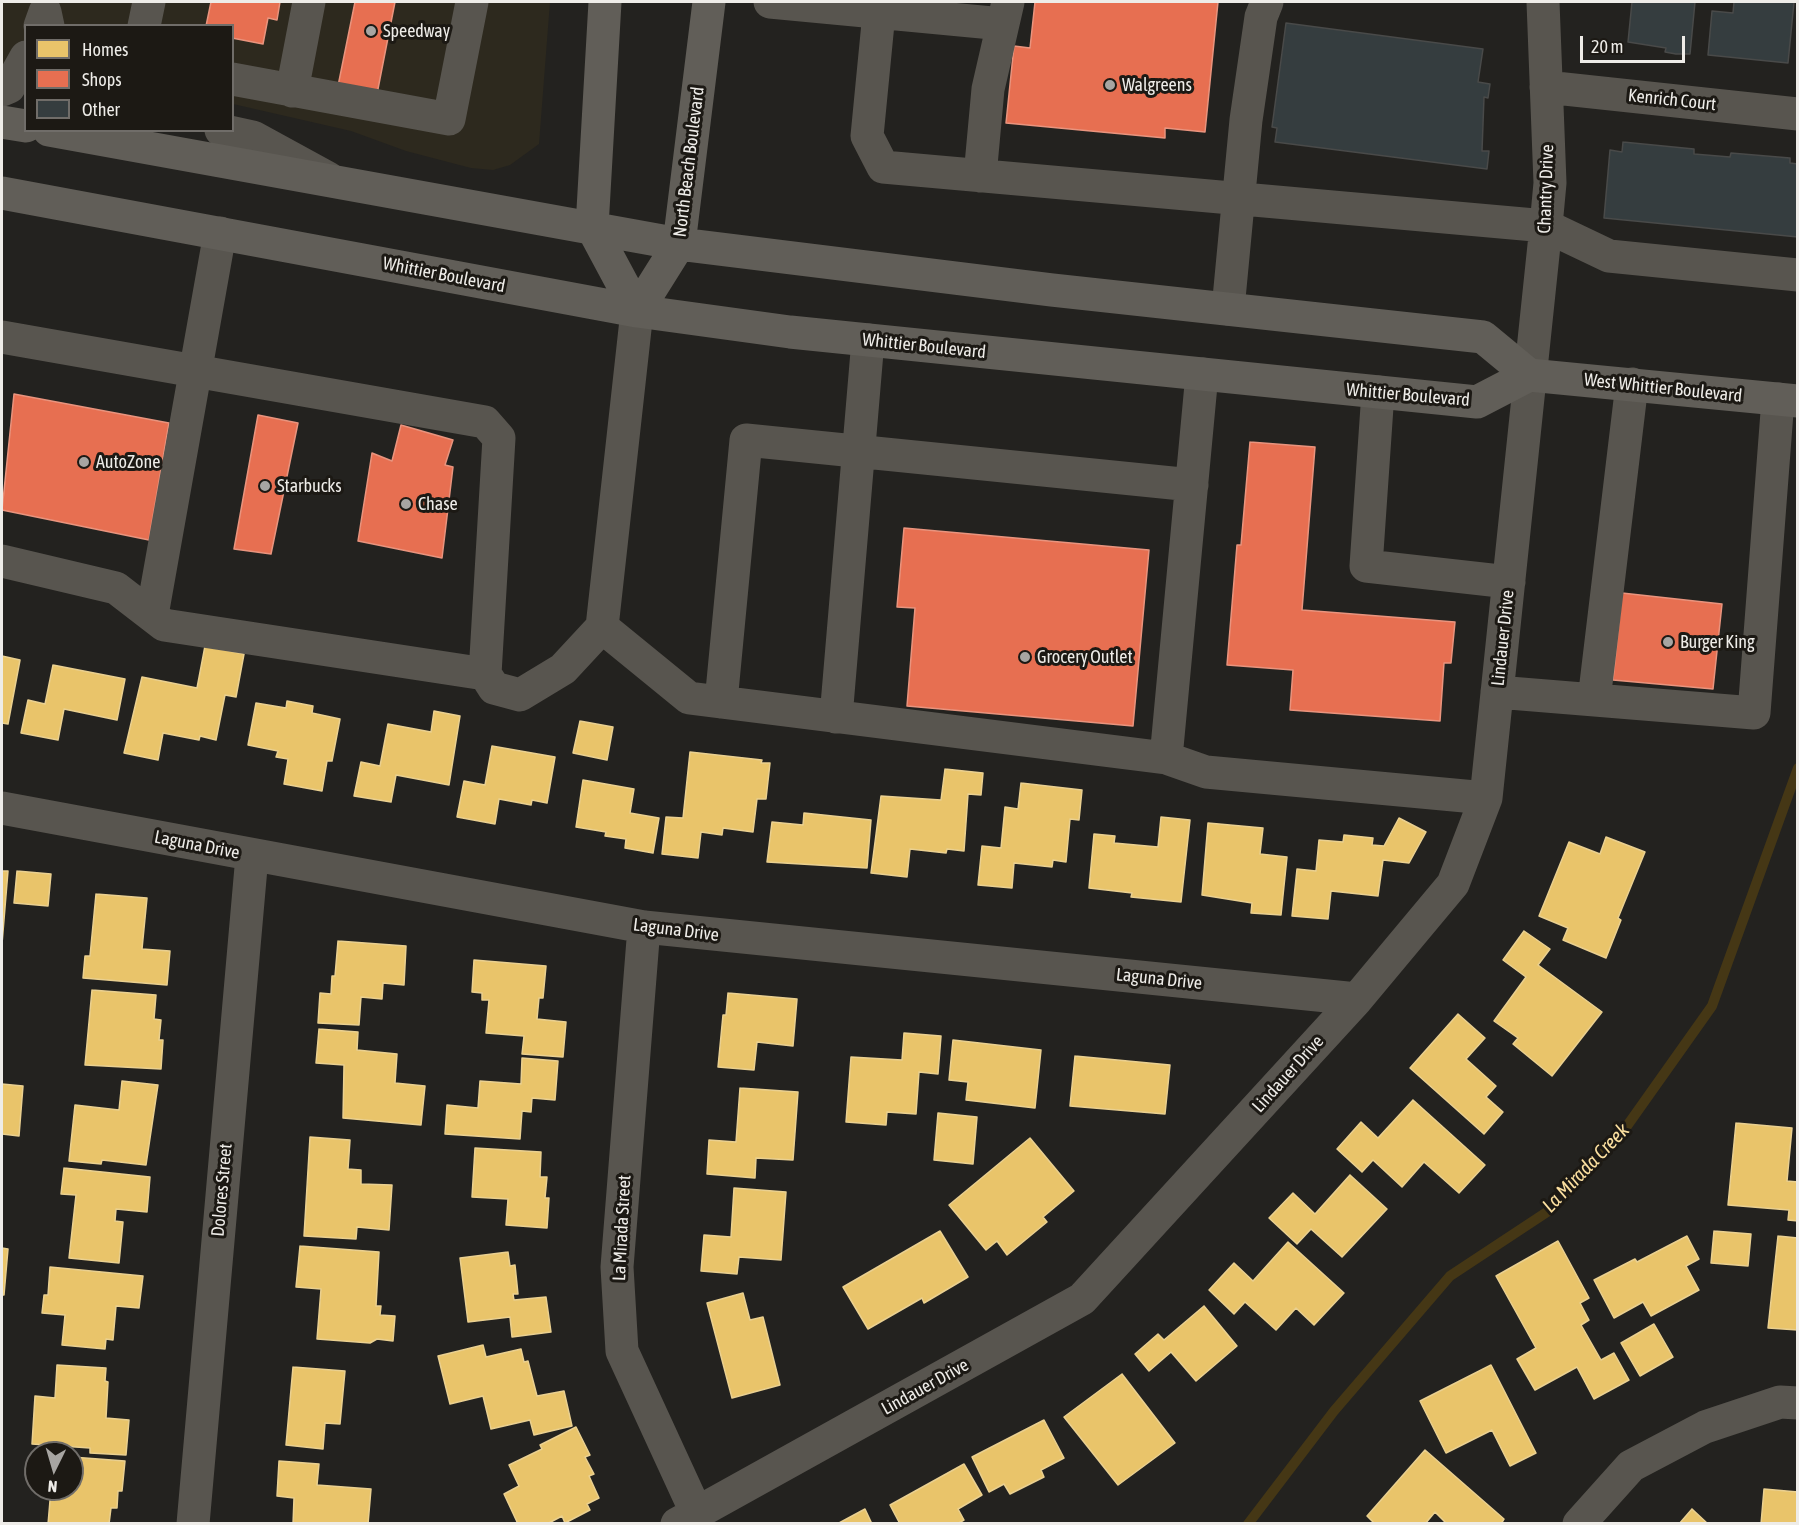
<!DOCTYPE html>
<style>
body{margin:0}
#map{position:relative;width:1799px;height:1525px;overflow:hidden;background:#23221f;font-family:"Asap Condensed",sans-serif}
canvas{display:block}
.frame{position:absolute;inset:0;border:3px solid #eeece8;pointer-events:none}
.legend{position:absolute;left:24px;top:24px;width:210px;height:108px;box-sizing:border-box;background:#1c1914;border:2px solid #706d69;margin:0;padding:8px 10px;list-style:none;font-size:18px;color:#eeece8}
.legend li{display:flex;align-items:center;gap:12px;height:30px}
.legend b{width:30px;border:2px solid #706d69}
.north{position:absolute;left:24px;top:1441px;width:60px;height:60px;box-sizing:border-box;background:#1c1914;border:2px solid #706d69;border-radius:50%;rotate:185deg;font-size:16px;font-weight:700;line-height:24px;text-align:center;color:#eeece8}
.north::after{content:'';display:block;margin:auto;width:21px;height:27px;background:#a7a5a2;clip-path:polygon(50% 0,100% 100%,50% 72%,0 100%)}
.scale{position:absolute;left:1580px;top:36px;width:105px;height:27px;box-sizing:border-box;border:3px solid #eeece8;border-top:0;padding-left:8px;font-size:18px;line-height:21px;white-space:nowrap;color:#eeece8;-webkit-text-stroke:4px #1c1914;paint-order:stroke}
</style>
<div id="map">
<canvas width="1799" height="1525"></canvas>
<div class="frame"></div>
<ul class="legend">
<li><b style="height:16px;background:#e9c46a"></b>Homes</li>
<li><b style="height:16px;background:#e76f51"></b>Shops</li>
<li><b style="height:16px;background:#353d3f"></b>Other</li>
</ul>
<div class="north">N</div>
<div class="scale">20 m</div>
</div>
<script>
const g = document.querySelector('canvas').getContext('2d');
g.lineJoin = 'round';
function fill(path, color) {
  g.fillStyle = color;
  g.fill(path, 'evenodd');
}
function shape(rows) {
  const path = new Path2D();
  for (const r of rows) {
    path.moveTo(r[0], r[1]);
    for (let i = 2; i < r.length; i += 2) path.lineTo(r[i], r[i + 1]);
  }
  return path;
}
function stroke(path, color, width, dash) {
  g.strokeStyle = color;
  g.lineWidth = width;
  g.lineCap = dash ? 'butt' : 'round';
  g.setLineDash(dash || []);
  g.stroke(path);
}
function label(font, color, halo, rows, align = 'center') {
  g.font = font + ' "Asap Condensed",sans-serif';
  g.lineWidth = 6;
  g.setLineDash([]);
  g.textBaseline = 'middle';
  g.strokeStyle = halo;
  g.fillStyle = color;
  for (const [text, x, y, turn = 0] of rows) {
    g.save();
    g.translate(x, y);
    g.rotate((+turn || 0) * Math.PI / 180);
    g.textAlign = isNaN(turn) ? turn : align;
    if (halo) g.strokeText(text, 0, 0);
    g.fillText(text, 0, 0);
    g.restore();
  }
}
fill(shape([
 [2,2,550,2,539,144,510,165,493,170,471,168,406,151,351,131,233,104,232,26,26,26,25,73,2,73]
]), '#2d291e');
const homes = shape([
 [205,646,244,654,236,697,225,695,216,740,200,736,199,740,163,733,158,760,124,753,142,677,197,688,205,646],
 [2,656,20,660,8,724,2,723,2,656],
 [53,665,125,679,117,720,64,709,58,740,21,733,28,700,45,704,53,665],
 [287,701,313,706,312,713,340,719,332,761,327,761,322,791,284,784,288,759,276,757,278,751,248,745,256,703,286,708,287,701],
 [434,711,460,716,449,785,396,775,391,802,354,796,361,762,380,766,388,724,431,732,434,711],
 [580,721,613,727,607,760,573,753,580,721],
 [492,746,555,757,547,803,532,800,531,805,499,799,495,824,457,817,464,781,485,785,492,746],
 [690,752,762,760,761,763,770,763,766,799,757,799,753,832,723,828,722,835,701,832,698,858,662,854,666,817,683,818,690,752],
 [945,769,983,773,981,795,968,794,964,851,947,849,946,853,910,849,907,877,871,873,881,796,941,800,945,769],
 [583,780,634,789,630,813,659,818,653,853,625,848,626,839,605,836,606,832,576,827,583,780],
 [1021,783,1082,790,1079,820,1070,819,1066,862,1053,860,1052,867,1014,863,1012,888,978,885,982,846,1001,848,1005,807,1018,809,1021,783],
 [804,813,871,820,867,868,767,862,772,822,803,825,804,813],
 [1161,817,1190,820,1181,902,1131,897,1132,893,1089,888,1094,834,1115,836,1114,843,1158,847,1161,817],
 [1399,818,1426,832,1409,863,1383,860,1378,896,1331,891,1328,919,1292,916,1297,869,1316,871,1319,840,1343,842,1344,835,1373,838,1372,845,1384,846,1399,818],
 [1208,823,1263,828,1260,854,1287,857,1281,915,1251,913,1252,903,1202,895,1208,823],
 [1606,837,1645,852,1618,918,1621,920,1606,958,1563,940,1568,928,1539,916,1569,842,1600,854,1606,837],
 [2,871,8,871,2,944,2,871],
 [17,871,51,874,48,906,14,903,17,871],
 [96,894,147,898,142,949,170,951,167,985,83,978,85,956,90,956,96,894],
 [1524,931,1550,949,1538,965,1602,1012,1552,1076,1513,1044,1518,1038,1494,1021,1526,977,1503,960,1524,931],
 [338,941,406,946,404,985,383,983,382,999,361,997,359,1025,318,1023,320,993,331,994,332,976,335,976,338,941],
 [474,960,546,966,543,998,539,998,537,1019,566,1022,563,1057,522,1054,524,1036,486,1033,489,1000,482,1000,482,993,472,992,474,960],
 [92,990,156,995,154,1019,161,1020,159,1040,163,1040,161,1069,85,1065,92,990],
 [728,993,797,999,793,1046,757,1042,754,1070,718,1067,723,1015,726,1015,728,993],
 [1458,1014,1485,1038,1466,1059,1496,1086,1486,1097,1503,1112,1484,1134,1410,1068,1458,1014],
 [319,1029,358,1032,357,1050,397,1054,395,1083,425,1086,421,1125,343,1118,344,1065,316,1063,319,1029],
 [904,1033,941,1036,938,1074,919,1072,916,1114,887,1112,886,1125,846,1122,851,1057,902,1060,904,1033],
 [953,1040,1041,1050,1035,1108,966,1100,968,1082,949,1080,953,1040],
 [1075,1056,1170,1065,1165,1114,1070,1106,1075,1056],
 [522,1058,558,1061,555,1100,532,1098,531,1112,522,1111,520,1139,445,1134,447,1105,478,1108,480,1081,521,1084,522,1058],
 [122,1081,158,1085,146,1165,102,1160,101,1164,69,1161,75,1105,119,1110,122,1081],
 [2,1084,23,1086,19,1136,2,1134,2,1084],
 [740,1088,798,1092,793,1160,756,1158,755,1178,707,1174,709,1140,736,1142,740,1088],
 [1413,1100,1485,1165,1459,1193,1424,1162,1402,1187,1373,1160,1362,1172,1337,1149,1361,1122,1378,1138,1413,1100],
 [938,1113,977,1117,973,1164,934,1160,938,1113],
 [1736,1123,1792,1128,1787,1181,1798,1182,1798,1221,1788,1220,1789,1210,1728,1205,1736,1123],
 [310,1137,350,1140,348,1169,361,1170,361,1184,392,1185,389,1230,357,1227,356,1239,304,1236,310,1137],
 [1030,1138,1074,1191,1043,1217,1047,1222,1007,1255,997,1241,986,1250,949,1205,1030,1138],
 [475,1148,541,1152,540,1177,547,1177,545,1198,549,1198,547,1228,506,1225,508,1199,472,1197,475,1148],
 [64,1168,150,1177,147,1212,116,1209,115,1221,123,1222,119,1263,69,1258,76,1195,61,1194,64,1168],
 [1350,1175,1387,1209,1342,1257,1311,1229,1297,1244,1269,1218,1293,1193,1315,1214,1350,1175],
 [734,1188,786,1192,781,1260,739,1257,737,1274,701,1271,704,1235,731,1237,734,1188],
 [940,1231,968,1277,924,1303,922,1298,868,1329,843,1287,940,1231],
 [1714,1231,1751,1234,1748,1266,1711,1263,1714,1231],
 [1687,1236,1699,1259,1686,1266,1699,1290,1651,1316,1643,1302,1614,1318,1594,1280,1635,1259,1637,1262,1687,1236],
 [1778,1236,1798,1238,1798,1330,1768,1328,1778,1236],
 [1558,1241,1589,1298,1580,1303,1589,1320,1581,1325,1601,1360,1614,1353,1629,1380,1594,1399,1577,1367,1535,1390,1517,1359,1536,1348,1496,1276,1558,1241],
 [1288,1242,1344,1293,1314,1325,1296,1308,1276,1330,1245,1302,1234,1314,1209,1290,1234,1263,1253,1281,1288,1242],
 [300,1246,379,1252,376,1306,381,1306,380,1315,395,1316,393,1341,377,1339,370,1343,317,1339,321,1289,296,1287,300,1246],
 [2,1248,8,1249,4,1295,2,1295,2,1248],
 [508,1252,510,1266,515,1265,518,1294,513,1294,514,1300,546,1297,551,1332,512,1337,510,1317,468,1322,460,1258,508,1252],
 [50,1267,143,1276,139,1308,116,1306,113,1340,106,1339,105,1349,62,1345,65,1315,42,1313,44,1295,48,1295,50,1267],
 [743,1293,750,1320,763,1317,780,1385,732,1398,707,1303,743,1293],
 [1204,1306,1237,1346,1196,1381,1171,1352,1149,1371,1135,1354,1158,1334,1164,1340,1204,1306],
 [1654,1324,1673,1357,1640,1376,1621,1343,1654,1324],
 [483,1345,486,1357,521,1349,524,1362,528,1361,537,1396,564,1391,572,1426,534,1435,530,1420,491,1429,483,1396,450,1404,438,1356,483,1345],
 [57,1365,106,1368,105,1381,108,1382,106,1418,129,1420,126,1455,90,1453,90,1448,32,1444,35,1396,55,1398,57,1365],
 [1491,1365,1536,1453,1510,1466,1492,1430,1446,1453,1420,1401,1491,1365],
 [293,1367,345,1371,340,1424,325,1423,323,1449,286,1445,293,1367],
 [1122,1374,1175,1443,1118,1485,1064,1417,1122,1374],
 [1044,1420,1064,1458,1041,1470,1044,1477,1010,1494,1004,1484,989,1492,972,1457,1044,1420],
 [576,1427,590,1455,585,1457,594,1474,589,1476,599,1498,587,1504,590,1510,565,1523,562,1516,547,1524,518,1524,504,1494,519,1486,509,1465,542,1449,540,1445,576,1427],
 [1425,1450,1504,1519,1501,1524,1447,1524,1435,1512,1425,1524,1375,1524,1367,1516,1425,1450],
 [72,1457,125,1461,122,1491,118,1491,117,1508,111,1508,109,1524,48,1524,51,1489,72,1489,72,1457],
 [279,1461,319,1464,317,1485,371,1489,368,1524,293,1524,294,1498,277,1496,279,1461],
 [964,1464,982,1495,958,1509,964,1520,957,1524,900,1524,890,1505,964,1464],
 [1764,1489,1798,1492,1798,1524,1761,1524,1764,1489],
 [865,1509,872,1524,839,1524,839,1523,865,1509],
 [1692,1509,1708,1524,1679,1524,1692,1509]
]);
fill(homes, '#e9c46a');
stroke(homes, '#ead090', 1.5);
const shops = shape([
 [211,2,280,2,277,20,268,18,263,44,232,38,232,26,206,26,211,2],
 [355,2,395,2,377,94,338,86,355,2],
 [1035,2,1218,2,1205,132,1165,128,1165,138,1006,123,1014,46,1030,48,1035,2],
 [14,394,169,423,149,540,2,510,14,394],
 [258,415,298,423,271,554,234,549,258,415],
 [401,425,453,440,445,465,453,467,442,558,358,541,372,453,392,461,401,425],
 [1250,442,1315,447,1302,610,1455,622,1451,663,1444,663,1440,721,1290,710,1293,670,1227,665,1237,545,1241,545,1250,442],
 [904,528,1149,550,1133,726,907,706,915,608,897,607,904,528],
 [1622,593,1722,604,1713,689,1613,680,1622,593]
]);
fill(shops, '#e76f51');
stroke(shops, '#e9947e', 1.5);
stroke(shape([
 [1248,1524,1334,1411,1450,1276,1550,1210,1622,1133,1712,1006,1798,768]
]), '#453715', 10);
const building = shape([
 [1632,2,1695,2,1690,54,1676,54,1665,52,1666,48,1628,42,1632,2],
 [1734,2,1794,2,1788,63,1708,55,1712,11,1733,13,1734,2],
 [1286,23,1483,49,1478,82,1490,84,1488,98,1484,97,1482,151,1489,151,1487,169,1275,142,1277,128,1272,127,1286,23],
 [1623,142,1694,149,1694,154,1730,157,1731,153,1790,158,1790,163,1798,164,1798,237,1604,218,1610,150,1622,152,1623,142]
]);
fill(building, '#353d3f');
stroke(building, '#494a49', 1.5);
stroke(shape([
 [770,2,1003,24],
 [879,13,867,136,883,167,1546,226,1609,256,1798,275],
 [40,26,45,12,48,26],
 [144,26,149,2],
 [232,79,449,119,472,2],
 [1546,87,1798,114],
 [2,90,9,87,26,57],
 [292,91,309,2],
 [221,130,253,137,328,178],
 [980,176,988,89,1008,2],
 [1228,309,1246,120,1261,17,1267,2],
 [2,337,485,422,499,438,485,674],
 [1378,392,1366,566,1509,582],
 [2,561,116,588,164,625,485,674,494,688,520,695,563,669,602,627],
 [152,615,220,233],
 [602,627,689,698,1166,758,1202,374],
 [602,627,637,311],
 [1497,692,1754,713,1778,399],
 [1594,700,1632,384],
 [721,702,746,440,1192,485],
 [836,717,868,340],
 [1166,758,1206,772,1486,798],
 [2,808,644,927,1357,999],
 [644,927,617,1267,622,1351,697,1514],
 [193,1524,252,856],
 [677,1524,1082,1299,1357,999,1453,884,1486,798,1546,226,1550,183,1543,2],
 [1579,1524,1631,1466,1705,1427,1780,1402,1798,1403]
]), '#58554f', 33);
stroke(shape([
 [605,2,592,227,637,311],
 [2,122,26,126],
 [49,130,679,244,1052,290,1483,337,1529,375],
 [2,193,637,311,790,332,1477,402,1529,375],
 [637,311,679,244,709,2],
 [1529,375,1798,401]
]), '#615e58', 33);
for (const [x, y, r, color] of [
 [371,31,6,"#a7a5a2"],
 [1110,85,6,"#a7a5a2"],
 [84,462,6,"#a7a5a2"],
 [265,486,6,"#a7a5a2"],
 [406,504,6,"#a7a5a2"],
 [1668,642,6,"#a7a5a2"],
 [1025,657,6,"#a7a5a2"]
]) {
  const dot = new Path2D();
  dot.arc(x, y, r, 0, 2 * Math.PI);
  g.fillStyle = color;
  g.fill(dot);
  stroke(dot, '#1c1914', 2);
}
label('18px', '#eeece8', '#1c1914', [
 ["Speedway",383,31],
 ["Walgreens",1122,85],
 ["AutoZone",96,462],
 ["Starbucks",277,486],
 ["Chase",418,504],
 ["Burger King",1680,642],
 ["Grocery Outlet",1037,657]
], 'left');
label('18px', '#eeece8', '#1c1914', [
 ["Kenrich Court",1672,100,6],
 ["North Beach Boulevard",689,162,-83],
 ["Chantry Drive",1546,189,-88],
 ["Whittier Boulevard",444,275,11],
 ["Whittier Boulevard",924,346,6],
 ["West Whittier Boulevard",1663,388,6],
 ["Whittier Boulevard",1408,395,5],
 ["Lindauer Drive",1503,638,-84],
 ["Laguna Drive",197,845,11],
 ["Laguna Drive",676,930,7],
 ["Laguna Drive",1159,979,6],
 ["Lindauer Drive",1288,1074,-48],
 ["Dolores Street",222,1190,-85],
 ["La Mirada Street",622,1228,-87],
 ["Lindauer Drive",925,1387,-29]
]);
label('italic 20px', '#fce0a0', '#1c1914', [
 ["La Mirada Creek",1586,1168,-46]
]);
</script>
